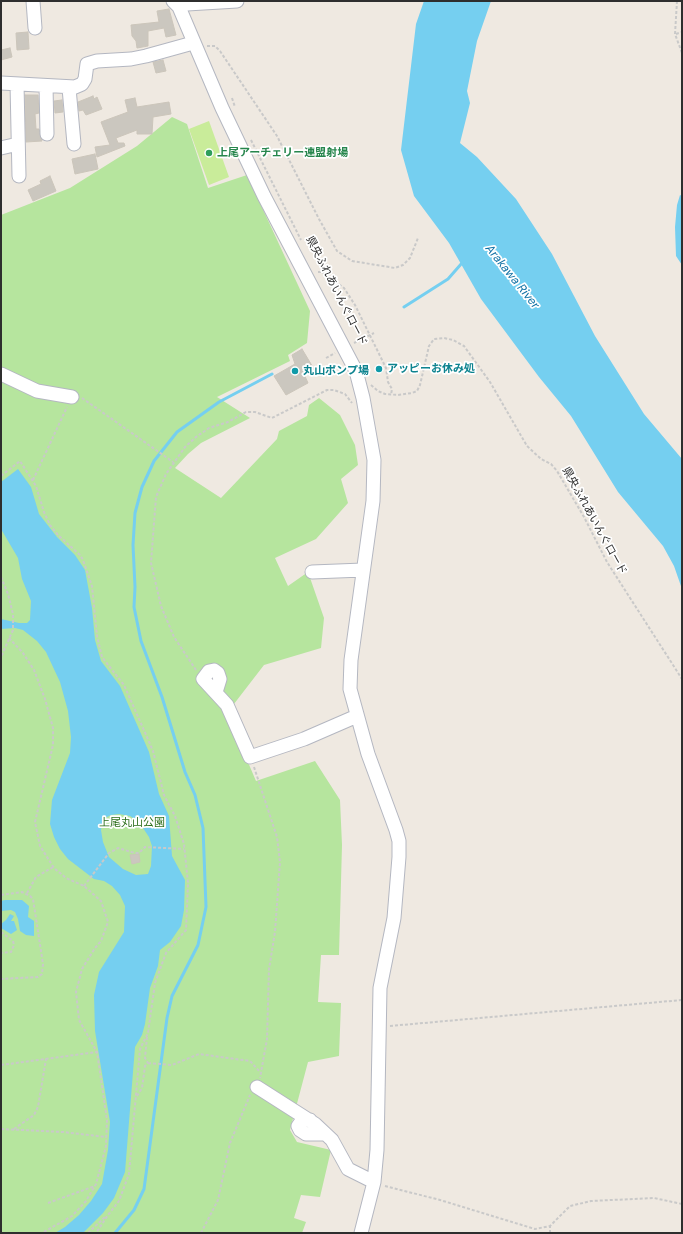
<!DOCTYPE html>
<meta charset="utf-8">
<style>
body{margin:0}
#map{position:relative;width:683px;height:1234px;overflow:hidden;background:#efe9e1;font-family:"DM Sans",sans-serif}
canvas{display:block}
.frame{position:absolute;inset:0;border:2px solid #2e2e2e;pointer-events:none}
</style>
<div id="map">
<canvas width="683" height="1234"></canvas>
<div class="frame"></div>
</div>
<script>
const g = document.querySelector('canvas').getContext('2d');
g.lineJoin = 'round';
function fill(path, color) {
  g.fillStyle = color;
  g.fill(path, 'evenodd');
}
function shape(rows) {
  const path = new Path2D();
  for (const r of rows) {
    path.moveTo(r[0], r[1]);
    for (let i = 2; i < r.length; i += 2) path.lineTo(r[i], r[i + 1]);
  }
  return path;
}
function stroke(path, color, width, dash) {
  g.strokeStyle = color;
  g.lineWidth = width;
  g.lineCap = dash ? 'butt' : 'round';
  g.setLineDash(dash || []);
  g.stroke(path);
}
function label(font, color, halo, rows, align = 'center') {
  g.font = font + ' "DM Sans","Noto Sans JP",sans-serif';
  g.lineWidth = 3.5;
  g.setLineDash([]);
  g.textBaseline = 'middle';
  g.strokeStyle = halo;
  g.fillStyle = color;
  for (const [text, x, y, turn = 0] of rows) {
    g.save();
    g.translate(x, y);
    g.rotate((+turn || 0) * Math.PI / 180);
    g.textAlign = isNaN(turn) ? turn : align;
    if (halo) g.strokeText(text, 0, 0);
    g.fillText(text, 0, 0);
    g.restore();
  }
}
fill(shape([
 [172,117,187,124,208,188,247,175,310,311,307,343,288,355,290,361,217,397,250,418,201,443,188,454,175,468,221,498,277,439,279,431,307,416,309,405,319,398,340,415,355,445,358,465,341,479,348,503,316,539,275,558,288,586,308,572,324,618,321,648,264,665,227,713,256,781,315,761,340,800,342,845,339,955,321,955,318,1002,341,1003,339,1056,308,1062,290,1130,297,1142,331,1150,320,1197,301,1195,294,1218,306,1222,302,1233,1,1233,1,215,70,188,137,146]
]), '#b6e59e');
fill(shape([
 [209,121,229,177,209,185,189,129]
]), '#c9ec9a');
fill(shape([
 [424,1,491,1,477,41,467,91,470,103,460,143,477,157,516,199,552,254,595,336,644,414,682,459,682,589,674,566,663,546,618,492,571,416,539,377,481,299,449,243,414,196,401,150,416,24],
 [680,195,682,196,682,265,676,256,675,227,677,205],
 [18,469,31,487,39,514,57,537,75,555,85,570,92,608,95,640,101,661,120,686,149,752,159,794,169,816,172,856,185,880,184,910,181,926,170,942,160,950,158,966,150,988,145,1024,142,1035,135,1047,125,1172,114,1198,103,1213,83,1233,55,1233,65,1227,79,1215,91,1201,102,1184,108,1150,110,1122,95,1031,94,995,99,972,124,932,125,906,120,895,112,886,104,881,94,879,68,859,60,849,54,837,50,824,52,800,70,753,71,737,68,711,60,682,46,652,37,641,23,630,15,628,1,629,1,619,19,623,27,623,30,620,31,601,22,579,18,558,1,529,1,482],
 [119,814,130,816,139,822,149,837,152,846,151,866,148,874,136,875,123,869,109,857,103,842,101,830,103,819,111,815],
 [5,900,22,900,29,906,28,917,34,921,34,936,26,935,20,931,18,919,15,912,11,910,1,911,1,901],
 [10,914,14,916,11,921,14,921,17,930,11,934,1,928,1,924,6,920]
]), '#75cff0');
stroke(shape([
 [404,307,448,279,462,263],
 [115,1233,134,1210,144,1189,167,1018,172,996,198,945,206,907,203,828,195,795,185,772,162,697,141,641,134,607,135,587,133,545,135,513,142,487,154,461,177,432,219,402,272,374]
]), '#75cff0', 3);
const building = shape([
 [169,9,176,35,166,37,164,28,148,31,148,46,137,48,136,41,132,36,131,25,159,22,157,11,169,9],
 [28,32,29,49,17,50,16,33,28,32],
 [10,48,12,57,1,60,1,50,10,48],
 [163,60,166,71,156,73,153,62,163,60],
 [25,95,38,95,39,113,35,114,36,129,39,129,42,141,26,142,25,95],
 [93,96,94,99,97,97,102,109,86,115,83,110,79,111,78,102,93,96],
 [135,98,137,107,169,102,171,114,153,117,152,134,137,134,137,130,116,138,118,143,124,143,125,146,97,157,95,147,110,145,101,122,128,112,125,100,135,98],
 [62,100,63,112,55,113,54,101,62,100],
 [95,154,98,169,75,174,72,159,95,154],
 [50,176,56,191,33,201,28,190,41,184,40,181,50,176],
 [302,349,314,369,304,374,308,383,286,395,274,376,295,364,292,355,302,349],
 [139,854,140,862,132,864,130,855,139,854]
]);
fill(building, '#cbc7bf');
stroke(building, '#cbc5ba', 1);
const minor = shape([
 [33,1,35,28],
 [173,1,179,7,222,108,264,196,356,371,363,398,374,460,373,501,351,660,350,689,368,754,396,830,399,841,399,857,394,918,380,988,377,1150,374,1182,361,1233],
 [179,7,187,4,237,1],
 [1,83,75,87,82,84,85,79,87,64,97,61,131,59,146,56,193,43],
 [17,84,19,176],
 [46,86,47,134],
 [69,88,74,144],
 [1,148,18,144],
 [1,374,37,391,72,397],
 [312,572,363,570],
 [216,692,220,679,218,673,214,670,209,671,203,679,227,705,250,757,304,739,357,716],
 [257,1087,315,1124,332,1140,348,1169,374,1182],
 [310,1120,303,1119,298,1126,300,1130,306,1134,324,1134]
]);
stroke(minor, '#b4b7c1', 15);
stroke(shape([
 [677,1,675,34,682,53],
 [676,34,682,32],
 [207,46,215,46,220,51,277,136,319,219,337,251,352,261,395,268,403,265,410,258,418,238],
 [232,98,235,107],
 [251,140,301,240],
 [318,272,322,272,344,288,355,305,386,368,388,382,392,389,391,395],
 [354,343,374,333],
 [326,358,335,353],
 [371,385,378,391,385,394,398,395,412,393,417,391,420,385,429,346,434,339,444,338,453,340,464,346,490,382,527,446,541,459,551,464,557,471,584,517,607,562,682,679],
 [82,398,173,462],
 [1,476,20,461,36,486,44,512,50,525,58,535,80,555,83,560,92,586,97,636,102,657,124,685,147,737,153,751,164,795,175,816,184,844,188,883,186,930,166,953,155,983,148,1033,140,1049,129,1174,119,1201,108,1215,96,1233],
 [33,480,67,407],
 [1,577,8,594,13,614,13,630,1,657],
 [9,638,23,653,34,670,45,699,53,728,53,745,35,822,40,846,54,868,66,878,84,886,101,901,108,922,101,941,95,948,82,969,76,992,79,1020,97,1052,107,1120,106,1146,96,1184,86,1201,72,1216,42,1233],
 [196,670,174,637,161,606,151,563,156,497,166,474,185,447,196,437,209,428,228,422,246,412,255,412,272,418,327,390,334,390,345,394,352,403],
 [254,767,277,837,280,862,275,932,269,969,267,1039,260,1078],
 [84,886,109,853,118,848,135,853,139,853,145,847,184,849],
 [27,893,36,877,53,867],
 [1,895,22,892,30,896,33,899,43,964,42,974,38,977,1,979],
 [1,932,13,941,14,945,11,952,1,953],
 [390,1026,682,1000],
 [148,1063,172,1065,199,1054,250,1061,261,1073],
 [1,1065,97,1052],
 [137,1096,142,1088,145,1066,148,1063,145,1058,147,1037],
 [1,1129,63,1132,106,1137],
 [14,1129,34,1115,38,1107,46,1059],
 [385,1186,440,1200,535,1229,550,1226,570,1206,591,1201,654,1198,682,1204],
 [48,1203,95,1186],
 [88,1233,105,1217],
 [201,1233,218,1200,230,1143,250,1095],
 [550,1233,550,1226]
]), '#c9c9c9', 2, [3, 2]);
stroke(minor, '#fff', 13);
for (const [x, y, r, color] of [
 [209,153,4,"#2e9e5b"],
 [379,369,4,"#0f9aa8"],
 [295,371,4,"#0f9aa8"]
]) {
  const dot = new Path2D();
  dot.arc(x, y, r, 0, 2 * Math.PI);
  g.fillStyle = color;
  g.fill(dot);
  stroke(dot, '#fff', 1.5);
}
label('bold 11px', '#27864d', '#fff', [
 ["上尾アーチェリー連盟射場",217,153]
], 'left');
label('11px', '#2e2e2e', '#fff', [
 ["県央ふれあいんぐロード",336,291,63],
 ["県央ふれあいんぐロード",594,521,61]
]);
label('bold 11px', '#0d838f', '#fff', [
 ["アッピーお休み処",387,369],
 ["丸山ポンプ場",303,371]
], 'left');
label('11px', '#2c6e1b', '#fff', [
 ["上尾丸山公園",132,823]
]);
label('italic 12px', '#0d6fa3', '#fff', [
 ["Arakawa River",512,277,51]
]);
</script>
